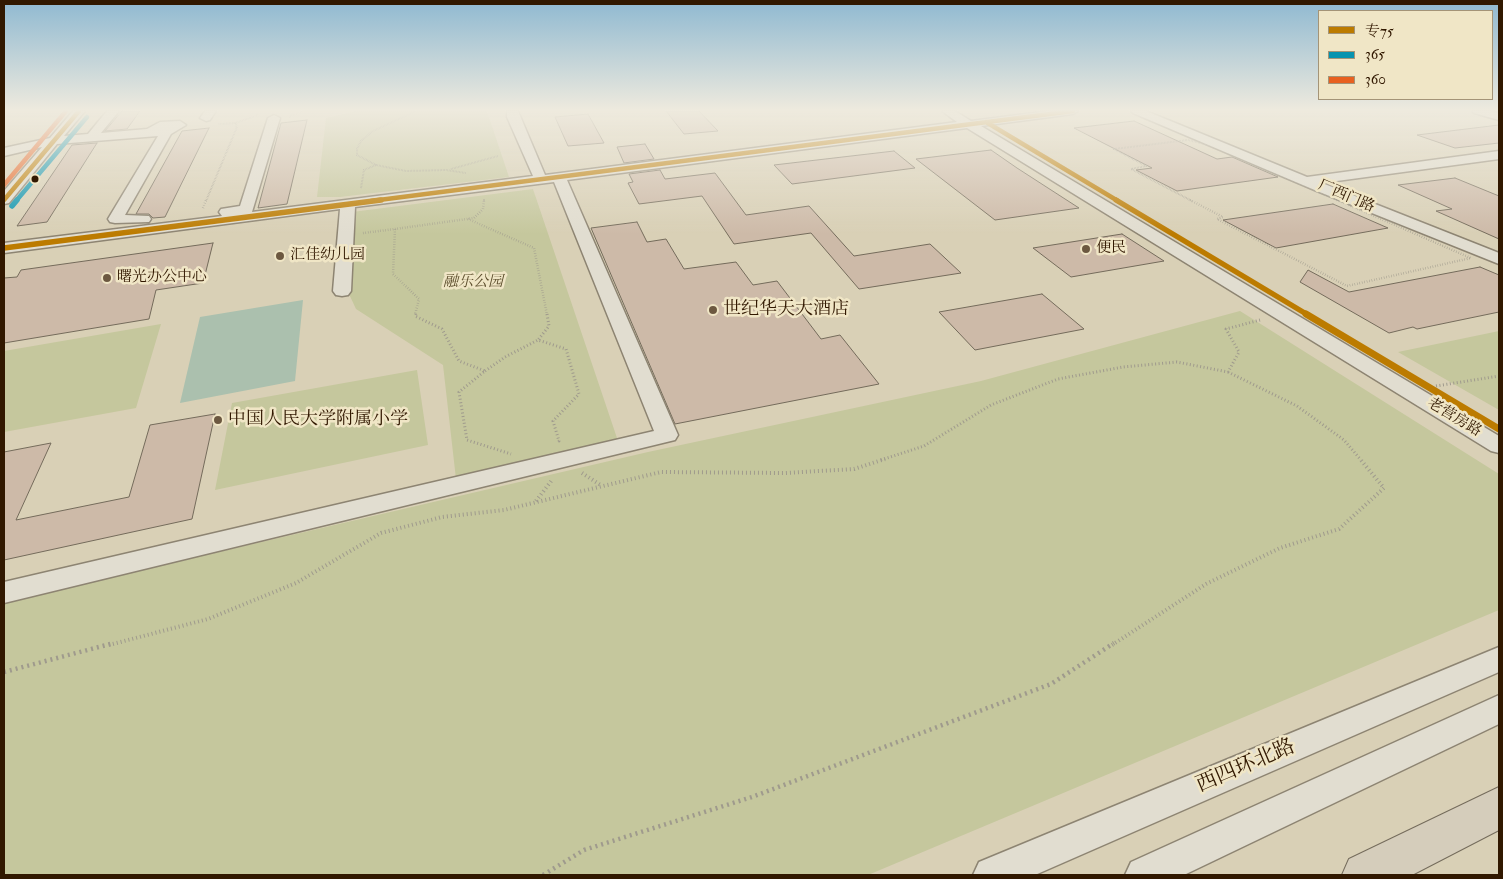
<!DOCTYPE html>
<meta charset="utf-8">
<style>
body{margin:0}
#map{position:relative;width:1503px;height:879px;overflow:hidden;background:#d9d0b6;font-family:"IM FELL Double Pica","Noto Serif SC",serif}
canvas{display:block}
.frame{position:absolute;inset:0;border:5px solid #311800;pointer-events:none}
.legend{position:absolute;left:1318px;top:10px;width:175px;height:90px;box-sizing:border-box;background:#f0e6c6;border:1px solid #a49477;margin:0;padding:6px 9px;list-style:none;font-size:15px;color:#311800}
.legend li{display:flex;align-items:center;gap:10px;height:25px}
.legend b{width:25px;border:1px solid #a49477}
</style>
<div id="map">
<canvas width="1503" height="879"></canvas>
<div class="frame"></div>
<ul class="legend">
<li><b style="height:6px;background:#bc7b00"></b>专75</li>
<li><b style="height:6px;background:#0793af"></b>365</li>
<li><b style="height:6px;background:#e86120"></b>360</li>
</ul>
</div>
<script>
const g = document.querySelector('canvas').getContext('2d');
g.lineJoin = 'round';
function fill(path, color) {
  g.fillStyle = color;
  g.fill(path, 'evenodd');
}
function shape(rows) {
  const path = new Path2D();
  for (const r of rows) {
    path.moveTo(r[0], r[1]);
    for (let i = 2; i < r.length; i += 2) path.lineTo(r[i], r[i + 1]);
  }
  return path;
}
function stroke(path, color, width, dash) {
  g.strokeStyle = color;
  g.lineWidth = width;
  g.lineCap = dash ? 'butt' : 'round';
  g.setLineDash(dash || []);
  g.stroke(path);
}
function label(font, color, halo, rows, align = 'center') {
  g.font = font + ' "IM FELL Double Pica","Noto Serif SC",serif';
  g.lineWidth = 5;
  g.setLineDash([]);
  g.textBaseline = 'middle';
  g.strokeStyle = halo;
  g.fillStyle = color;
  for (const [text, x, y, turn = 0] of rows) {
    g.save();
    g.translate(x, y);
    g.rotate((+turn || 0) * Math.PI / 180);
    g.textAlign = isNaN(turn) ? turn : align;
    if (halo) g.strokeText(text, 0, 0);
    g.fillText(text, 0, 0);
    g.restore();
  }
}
fill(shape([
 [355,111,487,111,509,177,340,197,317,197,326,118],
 [533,189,618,441,456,479,443,365,356,309,349,294,352,212],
 [1240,311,1499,474,1499,610,868,875,4,875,4,602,648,452,981,381],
 [161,324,136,408,4,432,4,351],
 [1499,331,1499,410,1398,352],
 [417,370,428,445,215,490,232,403]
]), '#c5c79d');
fill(shape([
 [303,300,295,381,180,403,200,317]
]), '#abc0ae');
const building = shape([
 [122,111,140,111,127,129,105,131,122,111],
 [666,111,699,111,718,131,684,134,666,111],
 [588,114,604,143,568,146,555,117,588,114],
 [307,120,287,204,258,208,281,123,307,120],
 [1134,121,1217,159,1232,157,1278,177,1177,191,1136,170,1152,168,1074,128,1134,121],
 [1499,125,1499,143,1455,148,1417,135,1499,125],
 [209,128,165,217,153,218,149,214,136,214,182,131,209,128],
 [97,143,47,222,17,226,72,145,97,143],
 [645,144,654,159,624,163,617,147,645,144],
 [991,150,1017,168,1079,208,995,220,916,159,991,150],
 [894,151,915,168,792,184,774,165,894,151],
 [660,170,665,179,715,173,746,215,809,206,854,256,930,244,961,273,859,289,811,233,734,244,702,196,639,204,628,183,633,182,629,174,660,170],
 [1455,178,1499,196,1499,239,1436,211,1452,209,1398,185,1455,178],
 [1333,204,1388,228,1276,248,1223,220,1333,204],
 [637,222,647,242,666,239,684,269,736,262,753,285,777,281,821,339,840,335,879,384,675,424,591,228,637,222],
 [1122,234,1164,261,1071,277,1033,248,1122,234],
 [213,243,203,283,156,290,149,319,4,343,4,278,17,277,21,270,213,243],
 [1480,267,1499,275,1499,312,1417,329,1413,327,1389,333,1300,282,1308,270,1349,292,1480,267],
 [1042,294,1084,329,975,350,939,312,1042,294],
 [215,414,192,519,4,560,4,452,51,443,16,520,129,497,150,425,215,414]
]);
fill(building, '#cdbaa8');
stroke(building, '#746b5b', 1);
const minor = shape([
 [73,111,85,111,64,136,88,134,107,111,119,111,101,133,147,129,160,122,180,121,186,125,171,134,125,215,149,216,151,219,149,222,115,223,110,222,108,219,158,136,57,144,9,203,4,204,4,191,42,147,4,156,4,148,50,138,73,111],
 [205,111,216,111,210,120,206,121,200,118,205,111],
 [507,111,518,111,545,175,957,122,942,111,955,111,971,121,1048,111,1078,111,1073,114,981,126,1499,436,1499,453,1491,451,967,128,567,180,678,435,675,440,4,603,4,582,654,431,554,182,355,207,351,291,348,295,342,296,336,295,333,291,340,209,4,253,4,243,222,216,219,212,221,209,240,206,268,118,274,115,280,118,252,212,533,176,507,117,507,111],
 [1131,111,1146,111,1307,177,1499,151,1499,159,1322,183,1499,253,1499,264,1317,191,1133,113,1131,111],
 [1472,111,1490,111,1499,113,1499,120,1474,113,1472,111],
 [1499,647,1499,672,1035,875,973,875,979,862,1499,647],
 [1499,695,1499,724,1184,875,1125,875,1131,862,1499,695]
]);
const highway = shape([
 [1499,787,1499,830,1412,875,1342,875,1349,859,1499,787]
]);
stroke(minor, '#8d8472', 3);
stroke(highway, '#746b5b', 2);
stroke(shape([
 [289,117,302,111],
 [235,123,258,115],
 [376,165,406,171,446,170,466,173],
 [451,169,498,156],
 [361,188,364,170,376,165,357,155,357,149,361,141,373,131,416,111],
 [206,201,237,127,235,123,218,124],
 [484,201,484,199],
 [1192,201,1131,169,1146,166,1114,149,1188,140,1213,146,1340,201]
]), '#9f9a8d', 2, [0.5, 1]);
stroke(shape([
 [1190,200,1223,217,1217,219,1347,286,1471,258,1337,200],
 [203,208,206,200],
 [468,219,534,248,547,315],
 [395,229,474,218,483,209,484,200],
 [363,233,395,229,393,274,419,299,415,315]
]), '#9f9a8d', 2.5, [0.5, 2]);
stroke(shape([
 [416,314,415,316,442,329,459,361,485,371,459,392,467,440,511,454],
 [547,314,549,326,538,340,566,349,579,394,553,421,559,441,557,442],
 [485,371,505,357,538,340],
 [1228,372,1297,406,1344,440,1361,460],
 [1436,386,1499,376],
 [881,460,924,446,991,405,1058,379,1123,367,1177,362,1228,372,1239,352,1226,329,1260,320]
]), '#9f9a8d', 3, [1, 2.5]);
stroke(shape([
 [582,473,602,486],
 [536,501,552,480],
 [109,645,208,619,296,583,381,533,442,517,504,510,661,472,785,473,854,469,885,459],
 [1112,645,1206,584,1280,548,1339,529,1384,488,1360,459]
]), '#9f9a8d', 4, [1, 3]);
stroke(shape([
 [4,672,114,643],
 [543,875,584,850,752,797,1051,684,1114,643]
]), '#9f9a8d', 4.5, [2, 4]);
fill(minor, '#e1ddd0');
fill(highway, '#d5cdbb');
stroke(shape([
 [986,122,1118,201],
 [4,200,79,111],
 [371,201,1073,111]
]), '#bc7b00', 4.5);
stroke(shape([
 [1116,200,1308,315],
 [4,248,381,200]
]), '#bc7b00', 5.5);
stroke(shape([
 [1306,314,1499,429]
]), '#bc7b00', 7);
stroke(shape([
 [16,201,87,117]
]), '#0793af', 4.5);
stroke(shape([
 [12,206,17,200]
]), '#0793af', 5.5);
stroke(shape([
 [4,185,66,111]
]), '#e86120', 4.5);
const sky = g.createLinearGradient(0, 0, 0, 234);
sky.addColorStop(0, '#8fb9d1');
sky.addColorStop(0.47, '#eeeade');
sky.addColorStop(1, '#eeeade00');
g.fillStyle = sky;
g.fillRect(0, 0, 1503, 234);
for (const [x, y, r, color] of [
 [35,179,4.5,"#311800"],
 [1086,249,5,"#6c5840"],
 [280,256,5,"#6c5840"],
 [107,278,5,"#6c5840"],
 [713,310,5,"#6c5840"],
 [218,420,5,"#6c5840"]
]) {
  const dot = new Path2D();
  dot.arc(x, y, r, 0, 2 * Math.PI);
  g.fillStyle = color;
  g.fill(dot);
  stroke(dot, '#f0e6c6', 2);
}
label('15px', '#311800', '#f0e6c6', [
 ["厂西门路",1346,197,23],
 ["老营房路",1454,418,31]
]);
label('15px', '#311800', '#f0e6c6', [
 ["便民",1096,249],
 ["汇佳幼儿园",290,256],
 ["曙光办公中心",117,278]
], 'left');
label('italic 15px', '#594a29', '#f0e6c6', [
 ["融乐公园",473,283]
]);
label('18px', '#311800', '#f0e6c6', [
 ["世纪华天大酒店",723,310],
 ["中国人民大学附属小学",228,420]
], 'left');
label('21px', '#311800', '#f0e6c6', [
 ["西四环北路",1246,767,-23]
]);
</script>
